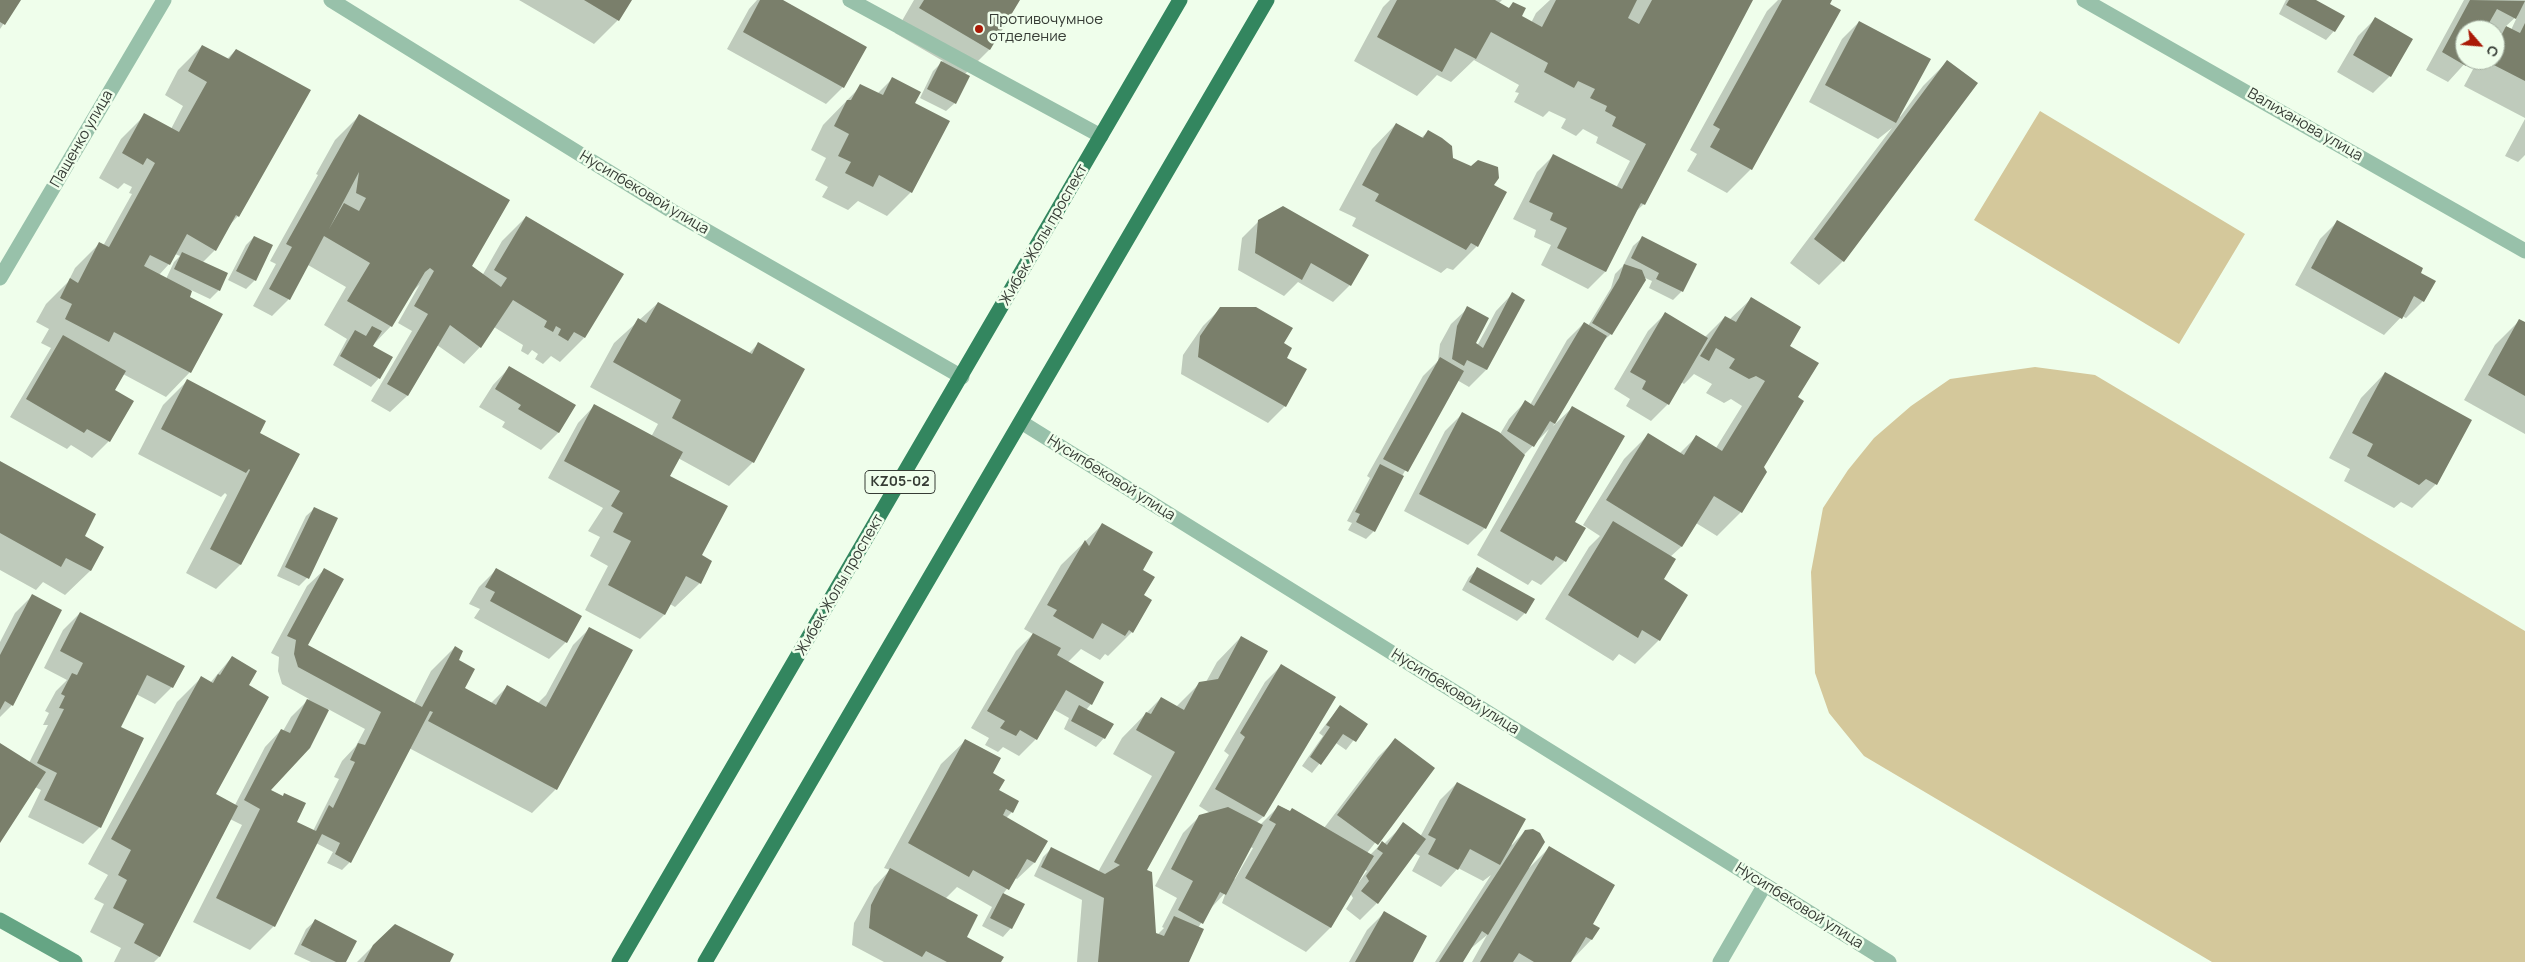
<!DOCTYPE html>
<meta charset="utf-8">
<style>
body{margin:0}
#map{position:relative;width:2525px;height:962px;overflow:hidden;background:#effeeb;font-family:Manrope,sans-serif}
canvas{display:block}
.north{position:absolute;left:2455px;top:20px;width:50px;height:50px;box-sizing:border-box;background:#effeeb;border:1px solid #a5b0a2;border-radius:50%;rotate:117deg;font-size:14px;font-weight:700;line-height:20px;text-align:center;color:#363c35}
.north::after{content:'';display:block;margin:auto;width:18px;height:22px;background:#aa1a07;clip-path:polygon(50% 0,100% 100%,50% 72%,0 100%)}
</style>
<div id="map">
<canvas width="2525" height="962"></canvas>
<div class="north">С</div>
</div>
<script>
const g = document.querySelector('canvas').getContext('2d');
g.lineJoin = 'round';
function fill(path, color) {
  g.fillStyle = color;
  g.fill(path, 'evenodd');
}
function shape(rows) {
  const path = new Path2D();
  for (const r of rows) {
    path.moveTo(r[0], r[1]);
    for (let i = 2; i < r.length; i += 2) path.lineTo(r[i], r[i + 1]);
  }
  return path;
}
function stroke(path, color, width, dash) {
  g.strokeStyle = color;
  g.lineWidth = width;
  g.lineCap = dash ? 'butt' : 'round';
  g.setLineDash(dash || []);
  g.stroke(path);
}
function label(font, color, halo, rows, align = 'center') {
  g.font = font + ' Manrope,sans-serif';
  g.lineWidth = 5;
  g.setLineDash([]);
  g.textBaseline = 'middle';
  g.strokeStyle = halo;
  g.fillStyle = color;
  for (const [text, x, y, turn = 0] of rows) {
    g.save();
    g.translate(x, y);
    g.rotate((+turn || 0) * Math.PI / 180);
    g.textAlign = isNaN(turn) ? turn : align;
    if (halo) g.strokeText(text, 0, 0);
    g.fillText(text, 0, 0);
    g.restore();
  }
}
fill(shape([
 [2040,111,2245,234,2179,344,1974,220],
 [2035,367,2095,375,2525,631,2525,962,2212,962,1864,756,1829,713,1815,673,1811,572,1823,508,1848,470,1874,438,1911,406,1950,379]
]), '#d4c89b');
fill(shape([
 [0,0,20,0,0,29],
 [519,0,630,0,618,20,594,44],
 [757,0,780,0,843,87,826,104,727,49,749,9],
 [914,0,1018,0,989,50,965,74,955,103,946,111,920,98,933,71,943,61,895,33],
 [1390,0,1502,0,1499,3,1508,9,1514,3,1520,17,1531,23,1536,13,1550,0,1752,0,1644,204,1634,213,1605,272,1588,289,1541,265,1551,245,1534,237,1536,230,1513,219,1537,172,1553,156,1616,188,1630,161,1596,143,1598,137,1583,129,1576,136,1561,128,1566,119,1549,111,1543,117,1514,102,1519,93,1515,92,1519,85,1474,60,1451,82,1437,75,1417,96,1354,61,1383,7],
 [1778,0,1831,0,1751,169,1727,193,1687,171,1697,154,1690,150,1767,11],
 [2286,0,2313,0,2334,31,2326,40,2279,14],
 [2464,0,2525,0,2525,118,2464,86,2478,60,2495,60,2495,39,2499,36,2495,33,2495,30,2485,28,2484,30,2465,30,2465,60,2468,60,2448,82,2426,70],
 [2518,15,2511,30,2505,27],
 [2375,19,2390,76,2373,93,2337,72,2358,36],
 [1859,22,1900,117,1923,86,1947,62,1843,261,1819,285,1790,263,1892,128,1878,139,1809,102,1842,39],
 [202,46,227,59,236,50,238,216,228,227,215,250,202,263,219,290,210,299,191,290,189,297,190,372,166,397,123,374,113,391,109,441,92,458,71,445,67,449,10,417,51,348,41,343,49,329,36,322,46,304,68,282,75,268,99,244,103,246,132,194,129,193,132,187,124,183,118,189,99,178,121,139,145,115,171,129,183,106,165,95,178,70],
 [175,254,180,256,174,262,166,279,159,275,169,264],
 [892,79,914,103,911,192,887,216,858,201,848,210,822,197,828,187,815,180,826,158,811,150,823,125,861,86,877,94],
 [359,116,471,265,482,276,502,241,526,217,584,338,560,362,551,356,543,364,535,359,538,354,532,350,528,355,521,351,523,345,494,327,480,347,464,364,437,345,407,396,390,412,371,401,412,331,398,323,420,284,411,293,391,326,371,347,391,358,379,378,371,387,333,365,347,339,324,325,346,287,308,265,289,299,272,316,253,306,276,264,270,261,318,175,316,174,335,140],
 [2525,119,2525,155,2518,162,2505,156],
 [1396,124,1421,138,1428,132,1452,159,1492,186,1477,246,1453,270,1447,268,1441,273,1352,226,1356,218,1339,210,1372,149],
 [1259,221,1350,285,1333,302,1298,282,1284,296,1238,270,1242,238],
 [2337,222,2419,273,2423,301,2406,318,2402,316,2384,335,2295,285,2320,239],
 [254,237,255,280,246,289,228,280,246,245],
 [1642,238,1695,265,1681,292,1673,300,1649,288,1652,281,1643,277,1611,334,1602,342,1553,426,1572,408,1574,522,1565,561,1541,585,1532,580,1528,585,1477,555,1549,429,1522,457,1485,528,1468,545,1404,511,1445,431,1462,414,1500,434,1509,419,1525,402,1530,405,1567,340,1584,323,1588,326,1611,288,1615,274,1623,266,1633,246],
 [1512,294,1524,300,1486,370,1469,387,1457,380,1402,476,1374,531,1366,539,1348,530,1352,523,1347,521,1370,478,1367,476,1423,376,1438,361,1440,344,1451,324,1468,308,1474,344,1477,346,1496,311],
 [1751,299,1788,346,1796,398,1741,512,1717,536,1696,523,1681,547,1670,557,1662,580,1659,640,1635,664,1619,654,1613,661,1545,619,1589,547,1600,536,1583,525,1624,459,1648,435,1679,454,1697,436,1716,448,1742,406,1731,399,1724,403,1706,393,1712,384,1694,374,1684,384,1681,382,1668,404,1651,421,1626,406,1630,399,1614,389,1648,331,1665,314,1705,337,1725,317,1729,320],
 [658,303,749,353,758,344,753,462,729,486,678,458,668,476,700,555,700,583,675,607,670,604,664,615,640,639,585,610,608,566,590,556,600,537,588,531,603,508,548,478,578,423,594,406,651,437,658,424,590,387,614,343],
 [1220,309,1282,344,1286,358,1285,406,1268,423,1181,374,1183,355,1203,326],
 [2520,320,2525,323,2525,434,2464,400,2495,345],
 [509,368,574,405,558,433,541,450,502,427,505,422,479,407,493,385],
 [2385,373,2436,484,2412,508,2401,502,2394,508,2344,481,2350,469,2329,458,2361,398],
 [187,381,258,434,240,565,216,589,186,573,227,495,225,493,221,497,138,454,163,405],
 [0,463,83,536,102,547,90,571,65,595,43,582,36,590,0,570],
 [315,508,307,578,299,586,277,576,306,516],
 [1102,525,1141,570,1142,596,1132,632,1108,656,1105,654,1100,660,1081,649,1067,663,1091,704,1086,710,1104,738,1096,747,1064,729,1069,718,1053,709,1036,739,1019,756,1003,747,998,752,985,745,989,738,971,728,1016,651,1033,634,1024,629,1061,565],
 [1478,569,1525,613,1517,621,1462,590,1469,577],
 [324,570,307,645,414,704,431,671,455,647,463,689,490,704,507,687,538,703,546,695,573,645,590,628,556,789,532,813,409,748,350,862,342,870,327,863,333,852,316,843,274,926,250,950,193,922,242,825,230,819,159,957,154,962,114,962,121,948,90,932,104,904,94,899,108,875,88,864,177,702,201,678,210,683,232,657,247,686,214,794,235,805,265,747,281,730,283,731,291,717,309,699,282,684,278,671,279,657,271,653,307,586],
 [328,709,365,729,356,746,342,761,334,777,339,779,313,831,295,822,285,794,282,797,269,790,309,747],
 [496,570,566,642,549,659,474,618,480,609,469,604,479,587],
 [32,596,12,705,0,717,0,642,15,613],
 [80,613,172,687,155,704,136,694,119,727,100,827,83,844,28,817,41,790,35,787,0,841,0,745,29,763,48,725,43,725,49,713,45,711,56,691,67,680,44,668,63,630],
 [1241,637,1145,870,1155,933,1157,935,1164,928,1162,927,1177,898,1155,886,1183,833,1200,816,1210,813,1199,806,1229,755,1224,751,1265,682,1281,666,1334,697,1263,817,1256,823,1260,825,1279,806,1324,828,1378,757,1395,740,1433,769,1367,853,1370,855,1382,843,1384,844,1404,824,1420,837,1440,800,1457,783,1512,845,1525,831,1529,868,1549,848,1591,924,1591,940,1570,962,1472,962,1487,935,1469,950,1462,962,1435,962,1491,875,1483,881,1458,868,1441,887,1412,871,1420,856,1414,853,1377,903,1360,920,1346,909,1353,898,1350,893,1330,928,1306,952,1222,903,1226,892,1210,909,1198,928,1188,962,1077,962,1082,900,1034,876,1043,857,1051,849,1098,872,1152,776,1113,754,1122,738,1161,698,1176,707,1200,683,1206,682,1217,662],
 [1250,847,1253,848,1235,879,1233,878],
 [1364,869,1367,871,1359,882,1358,881],
 [1340,706,1366,724,1346,750,1336,743,1312,773,1302,766,1323,736,1319,733],
 [966,740,991,773,997,790,1012,812,1006,818,1046,841,1034,863,1017,879,1015,878,1003,894,1011,928,1003,937,982,926,992,907,957,887,945,899,965,937,1000,962,884,962,852,945,854,923,874,887,890,870,884,868,941,764],
 [1384,913,1411,962,1349,962,1367,930],
 [315,921,345,962,311,962,294,954,306,929],
 [374,945,449,962,357,962]
]), '#0003');
fill(shape([
 [0,0,21,0,5,25,0,22],
 [584,0,632,0,619,21],
 [760,0,783,0,867,47,844,88,743,32],
 [924,0,1020,0,990,50,919,8],
 [1397,0,1495,0,1509,8,1513,2,1526,8,1522,16,1542,27,1556,0,1637,0,1628,18,1639,24,1652,0,1753,0,1645,205,1641,203,1606,272,1557,248,1567,228,1550,220,1553,213,1529,202,1553,154,1622,189,1646,144,1612,126,1616,117,1605,111,1607,106,1590,98,1595,89,1578,81,1574,88,1544,72,1548,63,1491,32,1476,59,1455,48,1442,72,1377,37],
 [1782,0,1832,0,1830,4,1841,10,1752,170,1710,147,1720,129,1713,125],
 [2289,0,2316,0,2345,16,2335,32,2286,5],
 [2470,0,2525,1,2516,19,2497,9,2485,30,2465,30,2465,60,2469,60,2466,66,2442,52],
 [2375,17,2413,39,2391,77,2353,55],
 [1859,21,1931,59,1896,123,1825,85],
 [2525,23,2525,81,2488,62,2495,60,2495,48,2506,26,2520,33],
 [202,45,229,59,236,49,311,90,239,217,236,215,216,251,187,234,170,265,150,255,144,266,192,291,190,297,223,314,191,373,114,332,109,342,65,319,72,304,60,298,70,278,78,283,99,242,109,247,155,163,147,158,143,165,122,153,144,113,179,132,207,82,188,71],
 [1947,60,1978,83,1844,262,1814,239],
 [941,61,970,76,956,104,927,89],
 [892,77,921,92,915,103,950,121,912,193,879,175,873,187,845,173,851,162,838,156,849,134,834,126,847,100,851,100,860,84,883,95],
 [359,114,510,200,472,266,501,287,507,278,494,270,526,216,624,274,585,338,574,332,568,341,558,335,561,329,556,326,553,332,544,327,547,321,513,300,481,348,450,325,408,396,387,384,428,314,414,306,434,271,430,268,425,272,392,327,347,301,370,263,324,236,290,300,269,289,292,247,286,244],
 [359,172,356,193,366,198,359,211,344,203,329,229],
 [1396,123,1423,138,1428,130,1442,138,1452,146,1453,158,1471,166,1478,160,1498,167,1499,178,1494,185,1507,192,1478,247,1471,243,1466,250,1375,201,1379,194,1362,185],
 [1283,206,1369,255,1351,286,1311,263,1302,280,1255,253,1258,220],
 [2337,220,2423,268,2421,273,2436,281,2424,302,2414,296,2402,319,2311,268],
 [254,236,273,245,256,281,236,271],
 [1642,236,1697,264,1683,292,1656,279,1659,273,1631,258],
 [182,252,228,273,220,291,174,269],
 [1624,264,1642,270,1646,280,1612,335,1592,323,1619,278],
 [1512,292,1525,300,1487,370,1467,360,1464,366,1452,359,1457,326,1467,306,1489,318,1476,343,1483,348],
 [1751,297,1801,327,1790,346,1819,363,1798,397,1804,401,1764,467,1767,472,1742,513,1714,496,1682,547,1606,500,1648,433,1684,455,1696,435,1722,451,1765,381,1756,376,1749,379,1729,368,1735,359,1716,348,1709,361,1700,356,1725,316,1736,322],
 [658,302,752,354,758,342,805,369,754,463,672,418,681,400,613,362,638,318,646,323],
 [1220,307,1256,307,1293,328,1284,343,1292,348,1287,358,1307,369,1286,407,1198,357,1200,336],
 [1665,312,1708,338,1669,405,1642,389,1646,381,1630,372],
 [2519,319,2525,322,2525,396,2488,375],
 [1584,322,1607,336,1555,424,1550,421,1534,447,1507,431,1525,400,1534,406],
 [372,326,382,331,373,346,393,357,380,379,340,356,355,330,366,336],
 [63,335,126,371,115,390,134,401,110,442,87,429,84,433,26,399],
 [1440,357,1464,371,1408,472,1383,459],
 [509,366,576,405,559,433,518,409,521,405,495,389],
 [2385,372,2472,420,2437,485,2426,479,2419,485,2367,456,2373,444,2352,433],
 [187,379,266,421,260,433,300,454,241,565,210,549,250,470,249,469,246,473,161,429],
 [594,404,683,452,670,476,728,506,702,555,712,561,701,584,686,576,665,615,608,585,631,541,613,532,623,513,611,506,620,491,564,461],
 [1572,406,1625,436,1575,522,1586,528,1566,562,1556,556,1553,561,1500,531],
 [1462,412,1499,432,1525,455,1486,529,1419,494],
 [0,461,96,514,85,536,104,547,91,571,66,558,61,567,0,533],
 [1380,464,1404,476,1375,532,1356,522,1360,514,1355,512],
 [314,507,338,518,309,579,285,567],
 [1613,521,1676,559,1664,579,1688,595,1660,641,1642,630,1638,638,1568,595],
 [1102,523,1153,552,1143,570,1155,577,1144,595,1152,600,1133,633,1129,630,1125,636,1102,623,1093,639,1053,616,1057,610,1047,605,1085,540,1089,546],
 [1477,567,1535,599,1526,614,1469,582],
 [324,568,344,579,308,645,422,707,455,646,463,651,459,660,475,669,465,688,496,705,507,685,546,707,589,627,633,650,557,790,428,721,433,712,430,711,351,863,335,854,340,843,322,834,275,927,216,898,260,809,244,800,281,729,290,733,307,699,329,710,310,748,271,790,283,796,284,793,306,803,297,822,316,831,329,805,333,808,355,762,350,760,358,743,365,745,381,712,298,667,294,654,296,640,287,636],
 [496,568,582,616,567,643,490,601,495,592,485,587],
 [32,594,62,610,13,706,5,701,0,710,0,655],
 [80,612,185,666,173,688,147,675,121,727,144,738,101,828,44,800,57,773,37,763,64,709,59,708,65,696,61,694,72,673,77,675,83,663,60,651],
 [1033,633,1061,648,1057,655,1104,682,1092,705,1066,690,1037,740,1020,730,1016,736,1000,728,1005,721,987,711],
 [1241,636,1268,651,1147,870,1152,872,1156,933,1164,936,1174,916,1204,929,1189,962,1098,962,1104,898,1041,867,1051,847,1105,874,1120,865,1114,862,1175,752,1136,730,1146,712,1151,714,1161,697,1184,710,1199,682,1218,679],
 [232,656,257,671,249,685,269,697,216,794,238,806,160,957,134,943,144,924,113,908,127,880,118,875,131,850,111,839,201,676,213,683,218,674,220,675],
 [1281,664,1336,697,1264,817,1215,789,1245,737,1240,733],
 [1079,705,1114,724,1105,739,1071,721],
 [1340,705,1368,724,1356,742,1343,734,1321,765,1310,757,1330,727,1326,725],
 [1395,738,1435,768,1378,845,1337,815],
 [965,739,1001,758,993,773,1005,780,999,790,1019,801,1013,813,1006,809,1003,815,1048,841,1035,863,1027,859,1009,890,973,870,969,877,908,843],
 [0,743,46,772,0,843],
 [1457,782,1526,819,1500,865,1470,849,1458,870,1428,854,1436,839,1428,835],
 [1278,805,1290,811,1292,808,1374,856,1331,928,1245,878,1276,824,1269,820],
 [1228,807,1263,825,1226,895,1220,892,1203,924,1178,910,1193,881,1171,869,1199,815],
 [1403,822,1426,839,1378,904,1361,891,1369,881,1366,876,1383,853,1377,849,1382,841,1387,845],
 [1533,829,1540,833,1545,842,1488,935,1482,931,1463,962,1439,962,1525,830],
 [1549,846,1615,885,1593,924,1600,928,1592,940,1586,937,1571,962,1534,962,1519,953,1513,962,1480,962],
 [890,868,978,915,967,937,1004,957,1001,962,947,962,926,951,922,957,869,928,871,905],
 [1003,893,1025,904,1012,929,990,918],
 [1384,911,1427,936,1413,962,1355,962],
 [315,919,357,941,346,962,336,962,301,945],
 [395,924,454,954,450,962,364,962,373,945]
]), '#7a7f6b');
stroke(shape([
 [850,0,1101,136]
]), '#98c1aa', 15);
stroke(shape([
 [331,0,672,211,962,377],
 [2084,0,2525,251],
 [0,278,164,0],
 [1021,422,1889,962],
 [1720,962,1764,886]
]), '#98c1aa', 15);
stroke(shape([
 [0,920,75,962]
]), '#65a584', 15);
stroke(shape([
 [619,962,1180,0],
 [705,962,1267,0]
]), '#33865f', 15);
for (const [x, y, r, color] of [
 [979,29,5,"#aa1a07"]
]) {
  const dot = new Path2D();
  dot.arc(x, y, r, 0, 2 * Math.PI);
  g.fillStyle = color;
  g.fill(dot);
  stroke(dot, '#effeeb', 2);
}
for (const [x, y, w] of [
 [900,482,70]
]) {
  const box = new Path2D();
  box.roundRect(x - w / 2, y - 11.5, w, 23, 4);
  g.fillStyle = '#effeeb';
  g.fill(box);
  stroke(box, '#363c35', 1);
}
label('bold 14px', '#363c35', null, [
 ["KZ05-02",900,482]
]);
label('15px', '#363c35', '#effeeb', [
 ["Противочумное",989,20],
 ["отделение",989,37]
], 'left');
label('15px', '#363c35', '#effeeb', [
 ["Валиханова улица",2305,125,30],
 ["Пащенко улица",82,139,-60],
 ["Нусипбековой улица",644,193,31],
 ["Жибек Жолы проспект",1044,235,-60],
 ["Нусипбековой улица",1111,478,32],
 ["Жибек Жолы проспект",840,585,-60],
 ["Нусипбековой улица",1455,692,32],
 ["Нусипбековой улица",1799,906,32]
]);
</script>
